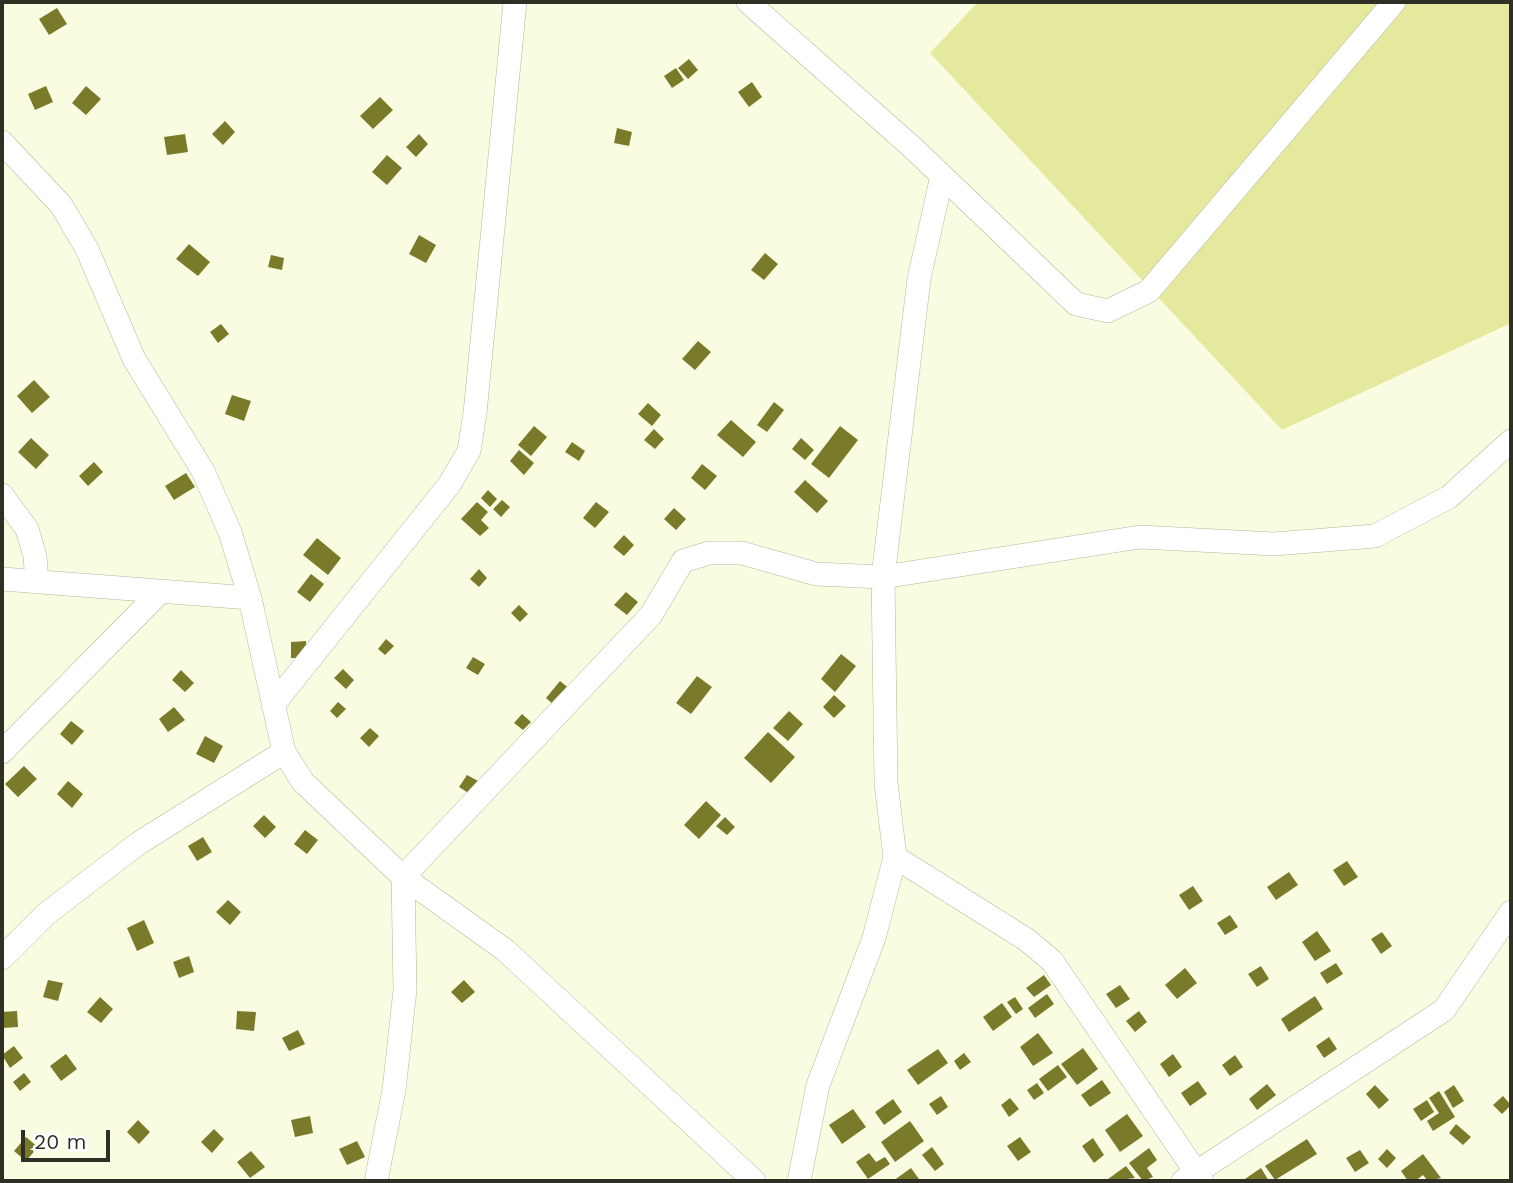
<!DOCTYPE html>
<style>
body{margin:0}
#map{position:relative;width:1513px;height:1183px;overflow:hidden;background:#fafce1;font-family:"Work Sans",sans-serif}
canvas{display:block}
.frame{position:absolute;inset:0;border:4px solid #2f2f25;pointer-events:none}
.scale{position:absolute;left:21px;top:1130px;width:89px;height:32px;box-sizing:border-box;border:4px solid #2f2f25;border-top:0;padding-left:9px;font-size:21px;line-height:24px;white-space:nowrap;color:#2f2f25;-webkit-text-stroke:5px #fff;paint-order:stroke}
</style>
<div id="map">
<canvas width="1513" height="1183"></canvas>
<div class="frame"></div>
<div class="scale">20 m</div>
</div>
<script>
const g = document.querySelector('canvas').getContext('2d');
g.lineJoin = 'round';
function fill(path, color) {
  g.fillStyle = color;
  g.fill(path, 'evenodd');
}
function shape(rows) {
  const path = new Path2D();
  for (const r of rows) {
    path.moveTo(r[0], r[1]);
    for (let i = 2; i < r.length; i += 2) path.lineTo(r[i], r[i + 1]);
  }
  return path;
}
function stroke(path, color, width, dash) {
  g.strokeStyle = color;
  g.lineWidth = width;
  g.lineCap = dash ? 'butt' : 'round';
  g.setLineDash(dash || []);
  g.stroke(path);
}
fill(shape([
 [978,2,1511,2,1511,323,1282,430,930,53]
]), '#e5e99d');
fill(shape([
 [57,8,67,24,49,35,39,19],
 [689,59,698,70,688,79,678,68],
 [676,68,684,80,672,88,664,76],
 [752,82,762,97,749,107,738,92],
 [46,86,53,102,35,110,28,94],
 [86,86,101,99,86,115,72,103],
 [380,97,393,110,373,129,360,116],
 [225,121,235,132,223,145,212,134],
 [617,128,632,132,629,146,614,143],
 [185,134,188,152,167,155,164,137],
 [419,134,428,144,416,157,406,147],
 [387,155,402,168,387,185,372,172],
 [419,235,436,245,426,263,409,254],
 [189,244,210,262,198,276,176,259],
 [765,253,778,264,764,280,751,270],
 [271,255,284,258,282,270,268,267],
 [221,324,229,334,218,343,210,332],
 [698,341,711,352,695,370,682,359],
 [34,380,50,397,32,413,17,396],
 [232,395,251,401,244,421,225,414],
 [774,402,784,410,767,432,757,425],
 [648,403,661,415,652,426,638,414],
 [731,420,756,442,743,457,717,435],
 [534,426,547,437,531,456,518,445],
 [840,426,858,440,829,478,811,464],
 [654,429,664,439,655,449,644,440],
 [31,438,49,455,36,469,18,452],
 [801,438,814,450,805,460,792,449],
 [572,442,585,451,579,461,565,452],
 [519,450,534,463,524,475,510,461],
 [94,462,103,472,88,486,79,476],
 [702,464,717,476,705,490,691,478],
 [186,473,195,487,174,500,165,486],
 [805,480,828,501,817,513,794,492],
 [488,490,497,499,490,507,481,498],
 [502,500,510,507,501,517,493,509],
 [477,502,488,512,481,520,489,528,480,536,461,519],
 [596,502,609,512,595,528,583,518],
 [674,508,686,519,676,530,664,519],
 [624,535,634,545,624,556,613,547],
 [317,538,341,558,328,575,303,555],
 [479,569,487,578,479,587,470,579],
 [311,574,324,584,310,602,297,592],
 [626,592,638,602,627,615,614,605],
 [519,605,528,614,520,622,511,613],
 [386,639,394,646,385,655,378,649],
 [306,641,306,658,291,658,291,642],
 [841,654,856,666,835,692,821,679],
 [473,657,485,664,478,675,466,668],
 [343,669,354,680,346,689,334,678],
 [181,670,194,683,185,692,172,680],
 [697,676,712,687,691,714,676,703],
 [560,681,571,690,556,707,546,698],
 [834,695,846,706,834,718,823,707],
 [338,702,346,709,337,718,330,711],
 [174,707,185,720,168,732,159,719],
 [789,711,803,724,788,741,773,728],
 [522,714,531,722,523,730,514,723],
 [71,721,84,731,72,745,60,734],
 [370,728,379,736,369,747,360,738],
 [768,732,795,757,771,783,744,758],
 [205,736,223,746,214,763,196,754],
 [24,766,37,779,18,797,5,784],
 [467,775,478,781,470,794,459,787],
 [68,781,83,794,72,808,57,794],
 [706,801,721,815,699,839,684,825],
 [264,815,276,827,265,838,253,826],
 [725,817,735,827,727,835,716,826],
 [305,830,318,840,307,854,294,844],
 [203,837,212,852,197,861,188,846],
 [1347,861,1358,877,1344,886,1333,870],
 [1289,872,1298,885,1276,900,1267,887],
 [1193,886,1203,901,1189,910,1179,895],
 [228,900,241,912,230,925,216,912],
 [1230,915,1238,927,1225,935,1217,923],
 [144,920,154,943,137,951,127,928],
 [1317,931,1331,951,1315,961,1302,942],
 [1382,932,1392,946,1381,954,1371,939],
 [189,956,194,972,179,978,173,962],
 [1336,963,1343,974,1327,984,1320,973],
 [1261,966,1269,979,1257,987,1248,974],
 [1185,968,1197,983,1177,999,1165,985],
 [1044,975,1051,985,1034,997,1026,988],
 [48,980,63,983,58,1001,43,997],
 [464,980,475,992,462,1003,451,992],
 [1120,985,1130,999,1116,1008,1106,994],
 [1047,994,1054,1004,1035,1018,1028,1008],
 [1315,996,1323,1009,1289,1032,1281,1019],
 [100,997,113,1009,101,1023,87,1012],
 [1015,997,1023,1009,1016,1014,1007,1002],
 [1002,1003,1012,1017,993,1031,983,1017],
 [17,1011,18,1027,2,1028,2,1012],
 [237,1011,256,1012,254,1031,236,1029],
 [1139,1011,1147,1022,1135,1032,1126,1021],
 [298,1030,305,1044,289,1051,282,1038],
 [1038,1033,1053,1053,1033,1066,1020,1047],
 [1329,1037,1337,1049,1324,1058,1316,1046],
 [14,1046,23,1058,10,1068,2,1055],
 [1083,1048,1098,1069,1077,1085,1061,1064],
 [938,1049,948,1063,918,1085,907,1070],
 [964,1053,971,1062,960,1070,954,1061],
 [66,1054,77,1069,61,1081,50,1066],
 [1173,1054,1182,1067,1169,1077,1160,1064],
 [1235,1055,1243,1067,1230,1076,1222,1065],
 [1058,1065,1067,1077,1048,1091,1039,1079],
 [24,1073,31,1082,20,1091,13,1082],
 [1102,1080,1111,1093,1090,1107,1081,1095],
 [1198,1081,1207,1094,1190,1106,1181,1093],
 [1037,1083,1044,1093,1034,1100,1027,1090],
 [1267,1084,1276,1095,1257,1110,1249,1099],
 [1375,1085,1389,1100,1379,1109,1366,1094],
 [1454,1085,1464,1101,1453,1108,1444,1092],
 [1439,1091,1455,1117,1433,1131,1427,1121,1439,1113,1429,1098],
 [941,1096,948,1107,937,1115,929,1104],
 [1503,1096,1511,1105,1502,1114,1493,1105],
 [1010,1098,1019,1109,1009,1117,1001,1105],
 [893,1099,902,1112,884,1125,875,1112],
 [1427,1100,1434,1112,1421,1121,1413,1109],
 [853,1109,866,1127,842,1144,829,1125],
 [1127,1114,1143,1136,1120,1152,1105,1130],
 [310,1116,313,1133,295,1137,291,1120],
 [138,1120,150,1132,139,1144,127,1132],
 [910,1121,924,1141,895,1162,881,1142],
 [1456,1124,1471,1137,1463,1145,1449,1133],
 [214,1129,224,1139,212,1153,201,1142],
 [26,1137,38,1147,26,1161,14,1151],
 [1020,1137,1031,1152,1018,1161,1007,1146],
 [1093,1138,1104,1155,1094,1163,1082,1146],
 [1307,1139,1317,1154,1275,1180,1265,1166],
 [357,1141,365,1157,347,1165,339,1149],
 [932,1147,944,1164,935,1171,922,1155],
 [1149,1148,1157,1160,1147,1168,1153,1177,1143,1181,1129,1163],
 [1387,1149,1396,1158,1387,1168,1378,1159],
 [1360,1150,1369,1163,1355,1172,1346,1158],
 [251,1151,265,1167,250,1178,237,1162],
 [869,1153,876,1162,885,1157,890,1164,868,1179,856,1162],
 [1423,1154,1441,1178,1428,1181,1423,1175,1415,1181,1408,1181,1401,1171],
 [1126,1166,1135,1178,1110,1181,1108,1179],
 [911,1168,919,1179,893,1181],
 [1261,1168,1269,1181,1242,1181]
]), '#7a7b2a');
const street = shape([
 [748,2,913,148,1076,304,1108,311,1149,291,1394,2],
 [2,142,61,205,87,249,134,359,203,471,230,532,250,598,284,752,303,782,403,877,505,950,754,1181],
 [2,495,27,529,35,556,37,582],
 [2,579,250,598],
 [273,705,449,485,469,451,475,413,515,2],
 [2,752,161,591],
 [895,857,1027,940,1052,961,1202,1181],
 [2,958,46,914,139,843,284,752],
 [376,1181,394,1090,405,990,403,877,651,615,683,561,709,553,742,553,816,574,883,577,1140,537,1274,544,1375,536,1449,497,1511,441],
 [799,1181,818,1085,874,938,895,857,886,783,883,577,919,279,942,176],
 [1183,1181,1444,1010,1511,912]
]);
stroke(street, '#b4b69d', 24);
stroke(street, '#fff', 23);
</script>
